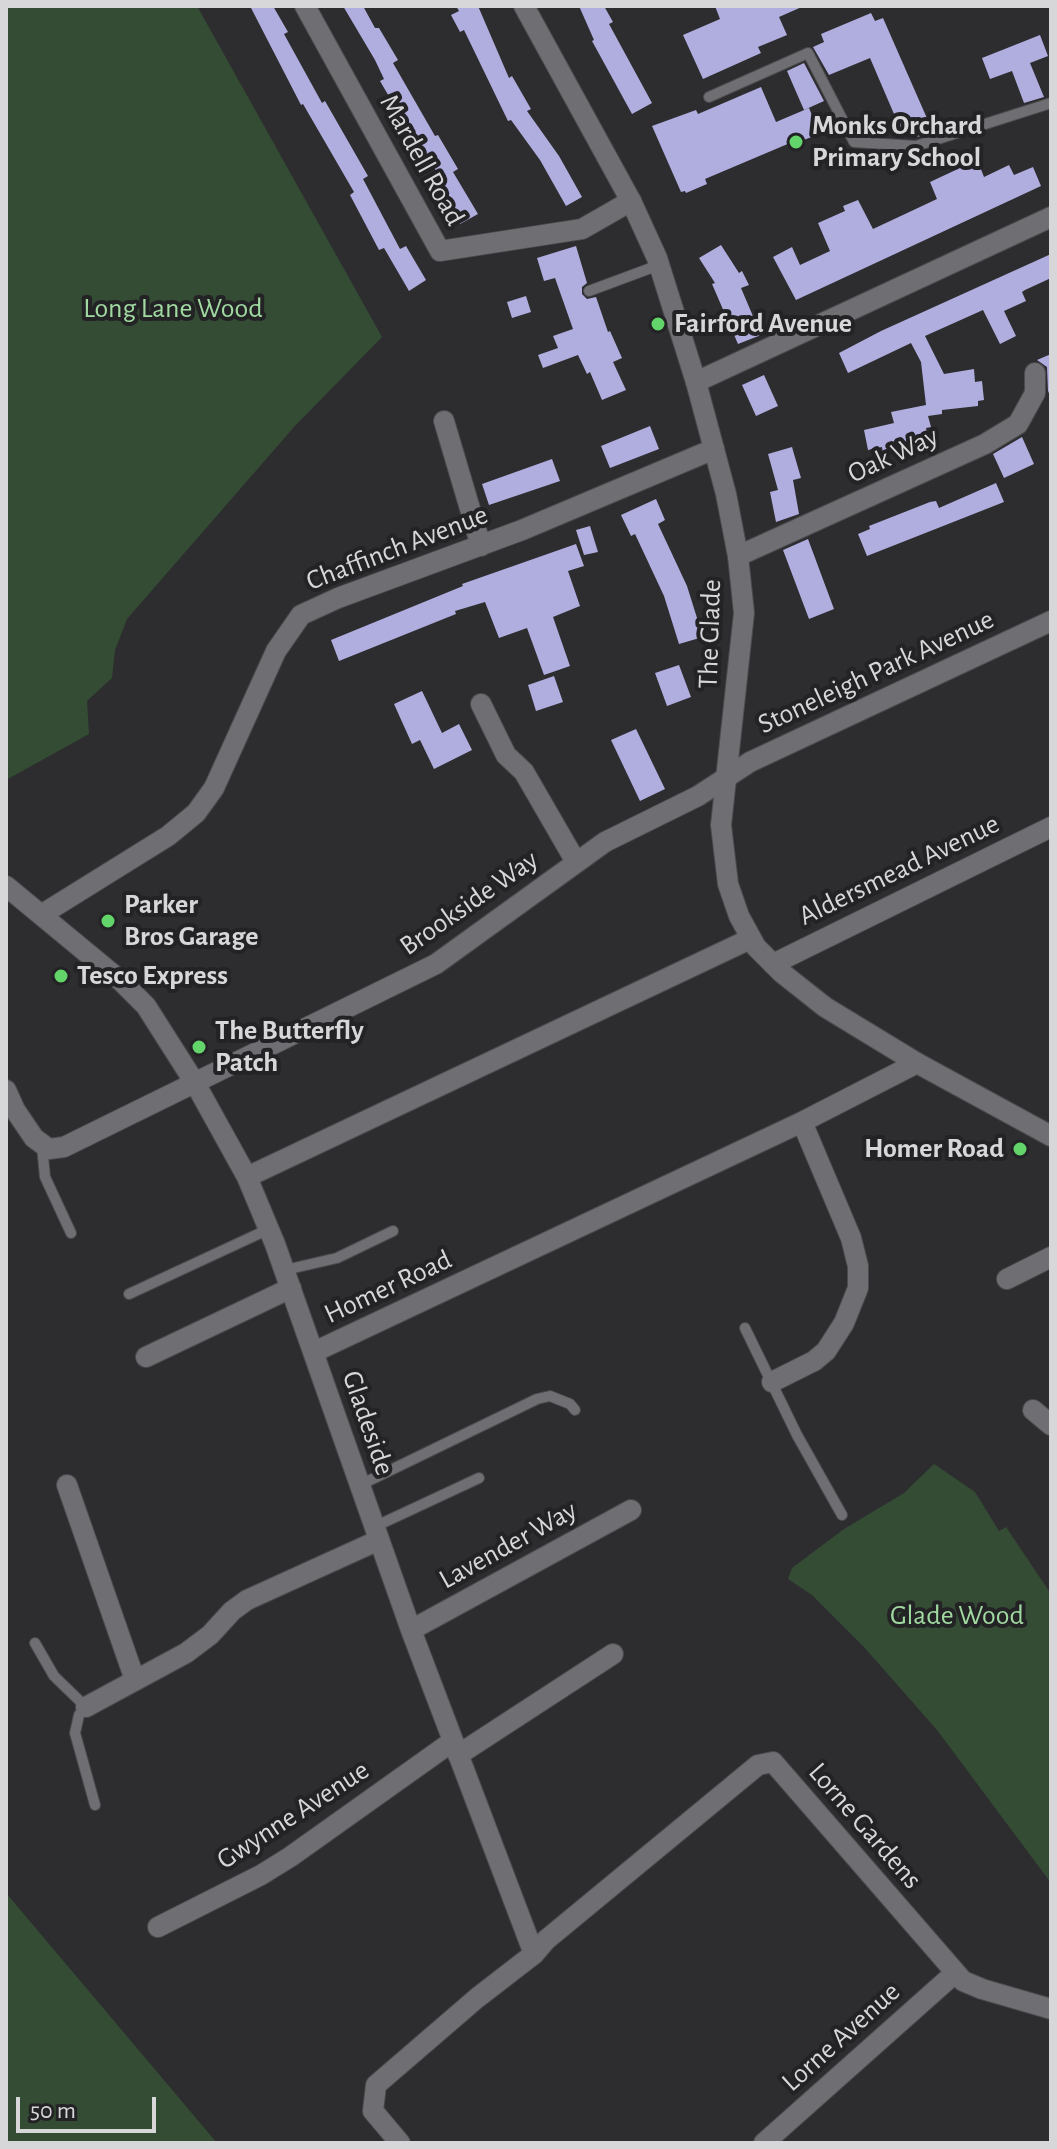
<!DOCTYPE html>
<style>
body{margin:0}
#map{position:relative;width:1057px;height:2149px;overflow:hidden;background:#2d2d30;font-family:"Alegreya Sans",sans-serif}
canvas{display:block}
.frame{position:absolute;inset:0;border:8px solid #d7d7d9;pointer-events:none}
.scale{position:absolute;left:16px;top:2097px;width:140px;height:36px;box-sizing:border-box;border:4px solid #d7d7d9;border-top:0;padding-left:10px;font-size:24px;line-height:28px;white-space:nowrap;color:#d7d7d9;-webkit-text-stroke:6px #232326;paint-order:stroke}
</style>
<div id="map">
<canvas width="1057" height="2149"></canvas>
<div class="frame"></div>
<div class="scale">50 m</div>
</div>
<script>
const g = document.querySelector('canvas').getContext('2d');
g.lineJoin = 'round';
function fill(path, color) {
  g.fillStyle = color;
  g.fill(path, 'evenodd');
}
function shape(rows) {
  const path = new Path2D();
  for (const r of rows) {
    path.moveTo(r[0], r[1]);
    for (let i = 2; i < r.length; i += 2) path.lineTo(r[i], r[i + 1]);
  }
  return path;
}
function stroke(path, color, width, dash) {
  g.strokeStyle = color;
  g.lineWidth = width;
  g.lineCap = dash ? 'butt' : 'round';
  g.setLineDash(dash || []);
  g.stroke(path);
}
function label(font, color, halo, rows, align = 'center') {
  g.font = font + ' "Alegreya Sans",sans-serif';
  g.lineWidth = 8;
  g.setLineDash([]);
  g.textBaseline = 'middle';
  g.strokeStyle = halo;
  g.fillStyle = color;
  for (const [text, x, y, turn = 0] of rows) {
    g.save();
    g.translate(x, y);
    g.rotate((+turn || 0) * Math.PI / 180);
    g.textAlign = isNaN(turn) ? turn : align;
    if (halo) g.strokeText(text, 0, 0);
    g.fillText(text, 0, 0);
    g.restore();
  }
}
fill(shape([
 [6,6,197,6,382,337,294,427,127,619,115,650,112,678,87,701,89,734,6,780],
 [934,1464,975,1492,999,1531,1006,1527,1051,1594,1051,1883,937,1730,864,1647,812,1595,788,1579,792,1568,844,1529,904,1493],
 [6,1893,217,2143,6,2143]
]), '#344c34');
fill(shape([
 [250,6,273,6,288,32,284,34,322,103,325,101,368,176,363,179,400,249,406,246,426,280,409,291,384,248,379,250,350,195,354,192,303,104,301,105],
 [343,6,363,6,375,28,379,28,398,60,393,63,435,136,438,135,458,169,453,172,478,214,460,224,440,190,444,188,435,169,415,135,412,136,380,81,384,79,375,60],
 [456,6,478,6,509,78,512,76,531,109,527,111,559,156,582,197,566,206,540,160,511,120,508,121,464,30,460,32,451,15,459,11],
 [579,6,604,6,613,22,609,24,652,103,632,114,592,41,594,40],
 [715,6,804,6,779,17,787,35,758,47,761,53,703,79,683,35,720,19],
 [871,13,875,21,883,18,933,132,917,137,914,131,903,135,870,58,829,75,813,47,824,42,821,34],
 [1040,35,1048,56,1030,63,1044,97,1024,103,1012,71,990,79,982,58],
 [804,63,824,101,804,110,787,71],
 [761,87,776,122,809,108,818,130,812,133,814,136,791,145,790,143,705,179,707,184,686,193,685,191,681,192,652,126,696,110,698,114],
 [975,154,984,177,1009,165,1014,175,1033,167,1041,186,796,300,773,257,792,247,800,265,830,251,818,223,845,211,843,206,858,200,873,229,937,199,930,182,960,168,957,161],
 [721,245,739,273,742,271,749,285,741,288,761,335,738,344,712,284,715,283,699,258],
 [576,246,587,283,582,287,582,294,587,299,596,297,608,332,610,331,622,358,613,362,626,390,602,400,590,372,587,374,578,355,543,368,538,355,558,348,553,336,573,329,555,278,544,281,537,258],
 [1051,254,1051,278,1025,290,1022,292,1026,301,1004,311,1016,336,1000,344,983,310,925,336,944,374,974,369,975,382,982,381,984,400,978,401,978,406,942,410,942,414,928,416,931,427,926,428,929,444,883,453,882,447,868,450,864,430,894,423,891,412,926,405,921,362,911,343,848,373,839,353,881,331],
 [526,296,531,312,512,318,507,302],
 [1051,354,1051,398,1048,391,1047,367,1037,360],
 [764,375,778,406,756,416,742,385],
 [650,426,659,449,610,468,601,446],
 [1022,437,1034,464,1004,478,993,454],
 [792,447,801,478,793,480,799,514,776,522,770,492,778,490,768,454],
 [552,459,560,481,489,505,482,484],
 [996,483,1004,502,867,556,858,534,870,529,869,526,930,502,936,501,939,508],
 [656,499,665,520,658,524,687,586,703,637,679,644,664,596,635,534,631,536,621,515],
 [590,526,598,552,584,555,576,530],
 [808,539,834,609,809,619,783,550],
 [576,544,584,566,568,571,580,606,553,617,570,666,544,675,527,628,499,638,485,602,455,611,456,614,339,661,331,640,463,586,462,584],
 [679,665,691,697,667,706,655,673],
 [554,676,563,702,536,711,528,685],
 [422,691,442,733,459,724,472,750,434,769,420,740,412,744,394,704],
 [636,729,665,789,640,801,611,740]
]), '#b0aedf');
const lane = shape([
 [709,97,808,53,854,142,916,146,1051,103],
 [589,291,659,265],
 [42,1146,45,1177,71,1233],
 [285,1270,337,1258,393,1231],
 [129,1294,269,1229],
 [745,1328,797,1435,842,1515],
 [360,1485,537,1399,550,1396,570,1404,575,1410],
 [374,1527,479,1478],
 [35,1643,54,1676,86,1707,79,1715,75,1733,95,1805]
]);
const street = shape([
 [305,6,440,251,582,229,631,201],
 [696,382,1051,217],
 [444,421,481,546],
 [738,556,985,444,1018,424,1035,393,1035,373],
 [481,704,506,755,524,772,576,862],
 [6,886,121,981,146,1006,195,1083,247,1177,275,1244,411,1630,534,1954,477,1998,376,2085,373,2111,400,2143],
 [41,915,168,836,196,813,214,788,276,651,301,615,338,598,522,530,714,449],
 [773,964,1051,827],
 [6,1090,15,1110,34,1138,49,1149,64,1147,436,964,605,842,698,796,750,762,1051,621],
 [247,1177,750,939],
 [1007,1279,1051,1257],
 [314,1352,802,1122,917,1063],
 [146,1357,291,1288],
 [772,1382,814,1361,826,1351,844,1323,858,1288,858,1266,851,1238,802,1122],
 [1033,1410,1051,1425],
 [67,1485,135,1680],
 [411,1630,631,1510],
 [86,1707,186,1653,210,1635,232,1611,247,1600,379,1540],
 [458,1755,613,1654],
 [158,1927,261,1875,290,1857,453,1741],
 [534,1954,546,1940,758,1765,773,1762,963,1981,982,1989,1051,2009],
 [764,2143,955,1973]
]);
const secondary = shape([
 [524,6,631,201,657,258,696,382,726,494,738,556,744,613,721,825,728,884,739,916,756,947,782,973,825,1007,917,1063,1051,1136]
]);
stroke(lane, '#4b4b4e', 12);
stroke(street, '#4b4b4e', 22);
stroke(secondary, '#4b4b4e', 22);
stroke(lane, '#6f6f73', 10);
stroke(street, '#6f6f73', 20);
stroke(secondary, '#6f6f73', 20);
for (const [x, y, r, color] of [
 [796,142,8,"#63d469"],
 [658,324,8,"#63d469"],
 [108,921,8,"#63d469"],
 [61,976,8,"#63d469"],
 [199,1047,8,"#63d469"],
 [1020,1149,8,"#63d469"]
]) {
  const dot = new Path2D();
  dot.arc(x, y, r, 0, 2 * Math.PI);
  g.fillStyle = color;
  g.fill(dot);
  stroke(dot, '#232326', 3);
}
label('bold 28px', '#d7d7d9', '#232326', [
 ["Monks Orchard",812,126],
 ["Primary School",812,158],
 ["Fairford Avenue",674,324],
 ["Parker",124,905],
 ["Bros Garage",124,937],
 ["Tesco Express",77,976],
 ["The Butterfly",215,1031],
 ["Patch",215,1063],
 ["Homer Road",1004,1149,"right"]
], 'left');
label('28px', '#d7d7d9', '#232326', [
 ["Mardell Road",422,160,61],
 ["Oak Way",893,455,-25],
 ["Chaffinch Avenue",397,548,-21],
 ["The Glade",710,634,-88],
 ["Stoneleigh Park Avenue",876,672,-25],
 ["Aldersmead Avenue",899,870,-26],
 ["Brookside Way",469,903,-35],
 ["Homer Road",388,1287,-25],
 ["Gladeside",368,1423,71],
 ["Lavender Way",508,1545,-29],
 ["Gwynne Avenue",293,1815,-33],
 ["Lorne Gardens",865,1826,49],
 ["Lorne Avenue",841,2037,-42]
]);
label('28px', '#a0daa0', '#232326', [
 ["Long Lane Wood",173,309],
 ["Glade Wood",957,1616]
]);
</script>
